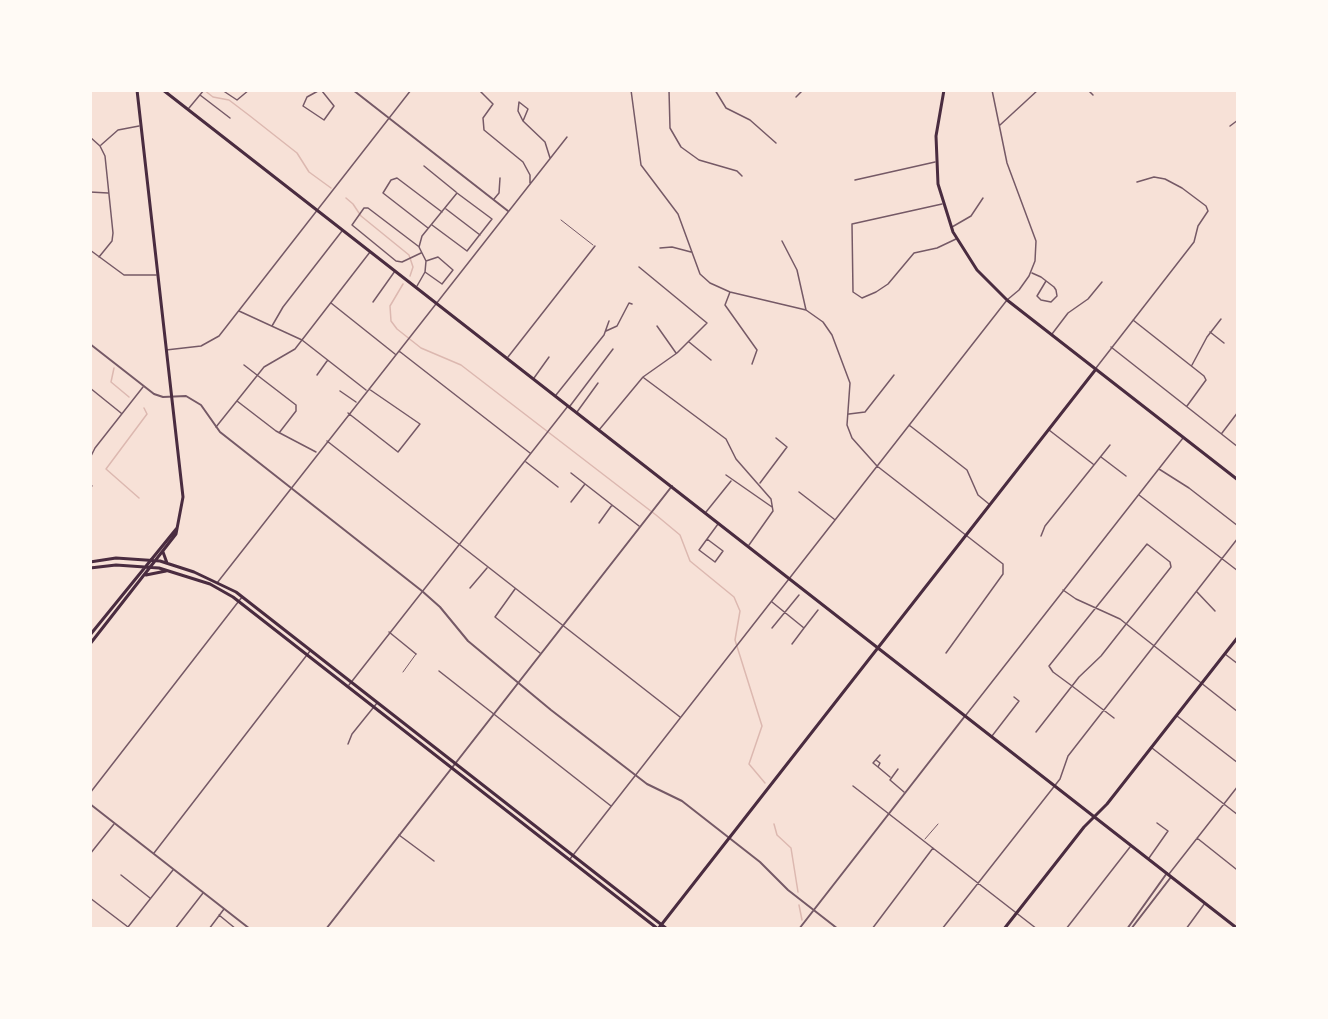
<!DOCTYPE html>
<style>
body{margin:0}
#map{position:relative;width:1328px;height:1019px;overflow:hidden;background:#f7e1d7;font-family:"Public Sans",sans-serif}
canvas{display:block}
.frame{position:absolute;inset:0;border:92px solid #fffaf5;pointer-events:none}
</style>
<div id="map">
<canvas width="1328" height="1019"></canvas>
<div class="frame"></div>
</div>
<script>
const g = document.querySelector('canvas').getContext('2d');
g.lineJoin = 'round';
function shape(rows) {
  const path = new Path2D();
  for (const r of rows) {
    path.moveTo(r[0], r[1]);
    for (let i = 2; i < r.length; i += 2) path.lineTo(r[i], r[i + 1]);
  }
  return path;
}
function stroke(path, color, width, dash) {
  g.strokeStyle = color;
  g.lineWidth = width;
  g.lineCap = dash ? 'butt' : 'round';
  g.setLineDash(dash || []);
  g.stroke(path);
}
stroke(shape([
 [204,90,213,97,229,100,250,116,297,153,309,172,331,188],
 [346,198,353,204,361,216,409,255,413,267,410,276],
 [403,284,390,306,391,321,397,329,421,348,461,365,656,515,680,535,690,561,734,597,740,611,735,640,762,726,749,764,765,783],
 [114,368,111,382,129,397],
 [139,498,106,469,147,414,144,408],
 [774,824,777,835,791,848,798,892],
 [799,905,802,920]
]), '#dcb8b0', 1.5);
stroke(shape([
 [561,220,593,245],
 [403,672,416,654],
 [925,839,938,824]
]), '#755966', 1);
stroke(shape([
 [222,90,237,100,249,90],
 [479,90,493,104,483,118,484,130,523,162,530,175,530,183],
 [631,90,641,165,678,214,700,274,710,283,730,292,806,310,823,322,832,335,850,383,847,425,852,438,877,466,1003,564,1003,574,946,653],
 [669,90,670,128,681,147,699,160,737,171,742,176],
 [715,90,726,108,750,120,776,143],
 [1088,90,1093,95],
 [318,91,322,91,334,106,324,120,303,106,307,97,318,91],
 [200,95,230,118],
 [796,97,803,90],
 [189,108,204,90],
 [523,121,518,111,519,102,528,109,523,121,545,142,550,158],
 [1000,125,1038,90],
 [1230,126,1238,120],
 [90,137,100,146,105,156,113,233,112,241,99,257],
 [101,145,118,130,139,126],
 [424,166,456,192],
 [855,180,935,162],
 [90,192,108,193],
 [494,199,499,193,500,178],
 [942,204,852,224,853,292,862,298,876,292,888,284,914,253,937,248,956,239],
 [446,209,480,235],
 [952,227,971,216,983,198],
 [428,228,383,193,391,180,397,178,442,212],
 [782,241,797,270,806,310],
 [418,246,368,208,364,208,352,225,396,261,402,262,421,253],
 [660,248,672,247,691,252],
 [90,250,124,275,156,275],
 [425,272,442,284,453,270,438,257,426,261],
 [1032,273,1041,277,1054,287,1056,290,1057,296,1051,302,1041,300,1037,296,1046,281],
 [417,286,425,272,426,261,419,247,422,236,457,193,492,219,467,251,432,225],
 [730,292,725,305,757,350,752,364],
 [373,302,395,271],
 [331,303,395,354],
 [239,311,302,340,366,390],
 [1133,320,1204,376,1206,380,1187,406],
 [272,326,283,307,342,231],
 [657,326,676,353],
 [606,331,617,326,629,303,632,304],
 [1210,332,1224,343],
 [1052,334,1068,313,1088,299,1102,282],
 [689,342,711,360],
 [1111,347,1238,447],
 [166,350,201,346,219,336,411,90],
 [399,351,530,453],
 [508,357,595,246],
 [244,365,296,405,296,411,279,433],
 [1192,365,1207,337,1221,319],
 [1096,368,1194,242,1198,226,1208,211,1206,206,1182,188,1165,179,1154,177,1137,182],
 [317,375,327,361],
 [534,378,549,357],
 [644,378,726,439,736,459,771,499,773,511,749,545],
 [90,388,121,413],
 [340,391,356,402],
 [556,395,604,335,609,321],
 [237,401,276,431,316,452],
 [570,406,613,349],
 [577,412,598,383],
 [348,413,398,452,420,424,369,389],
 [849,414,865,412,894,375],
 [909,425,967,470,978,495,989,504],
 [216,427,264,367,295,349,370,252],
 [599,430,643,377,677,353,707,323,639,267],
 [1049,430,1093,464],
 [1222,433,1238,412],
 [327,441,680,717],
 [1101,457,1126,476],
 [90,458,95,448,143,387],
 [526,462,558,487],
 [1159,469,1189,488,1238,526],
 [571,473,639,526],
 [726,475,772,507],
 [760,483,787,447,776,438],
 [90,485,92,486],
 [799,492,834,519],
 [1139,495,1238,571],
 [571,502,585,484],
 [706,512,731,481],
 [599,523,612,505],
 [1041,536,1045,526,1110,445],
 [707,539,723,551,715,562,699,550,718,524],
 [217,583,567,137],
 [470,588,487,568],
 [515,589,495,617,540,653],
 [1063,590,1076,599,1120,619,1238,712],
 [1197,592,1215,611],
 [772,602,804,628,792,644],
 [772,628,799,595],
 [804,628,818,610],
 [389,632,416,654],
 [1225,654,1238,664],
 [439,671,611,806],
 [349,685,568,406],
 [966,715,1183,438],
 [1177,716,1238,763],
 [1036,732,1072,686,1079,677,1101,656,1171,567,1170,562,1147,544,1049,666,1053,672,1072,686,1114,718],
 [992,736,1019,701,1014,697],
 [348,744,352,734,377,703],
 [1152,748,1238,815],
 [876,760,880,763,878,767,873,763,880,755],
 [878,767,890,777],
 [898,769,890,780,904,792],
 [853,786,1037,929],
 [90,793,242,597],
 [399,835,434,861],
 [1197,838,1236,869],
 [154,853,310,651],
 [90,854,114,824],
 [1149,858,1168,831,1157,823],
 [570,859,1007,300,1019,290,1029,276,1035,261,1036,241,1007,163,992,90],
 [1169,874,1238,786],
 [121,875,150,898],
 [90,898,128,927,173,870],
 [219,915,236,929],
 [175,929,203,893],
 [199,929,200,929],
 [209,929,224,909],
 [872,929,933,848],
 [942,929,1060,779,1068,756,1238,538],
 [1066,929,1130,847],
 [1186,929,1205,903]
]), '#755966', 1.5);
stroke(shape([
 [353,90,508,211],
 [90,344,154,394,163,397,186,396,201,405,220,432,422,591,440,607,468,641,551,710,647,784,682,801,760,862,788,890,838,929],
 [90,804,250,929],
 [326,929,672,486],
 [799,929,965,716],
 [1127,929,1167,873],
 [1131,929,1171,877]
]), '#755966', 2);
stroke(shape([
 [163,90,1238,929],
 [944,90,936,136,938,184,953,232,977,270,1007,300,1238,480],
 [658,929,1096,369],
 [1004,929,1084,827,1107,804,1238,637]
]), '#4a2c40', 3);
stroke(shape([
 [163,552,167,563],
 [90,562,116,558,160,561,194,572,236,592,667,929],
 [90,568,116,565,159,568,210,584,233,597,658,929],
 [146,575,166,571],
 [90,635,177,528],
 [90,644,176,534,183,497,137,90]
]), '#4a2c40', 3);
</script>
